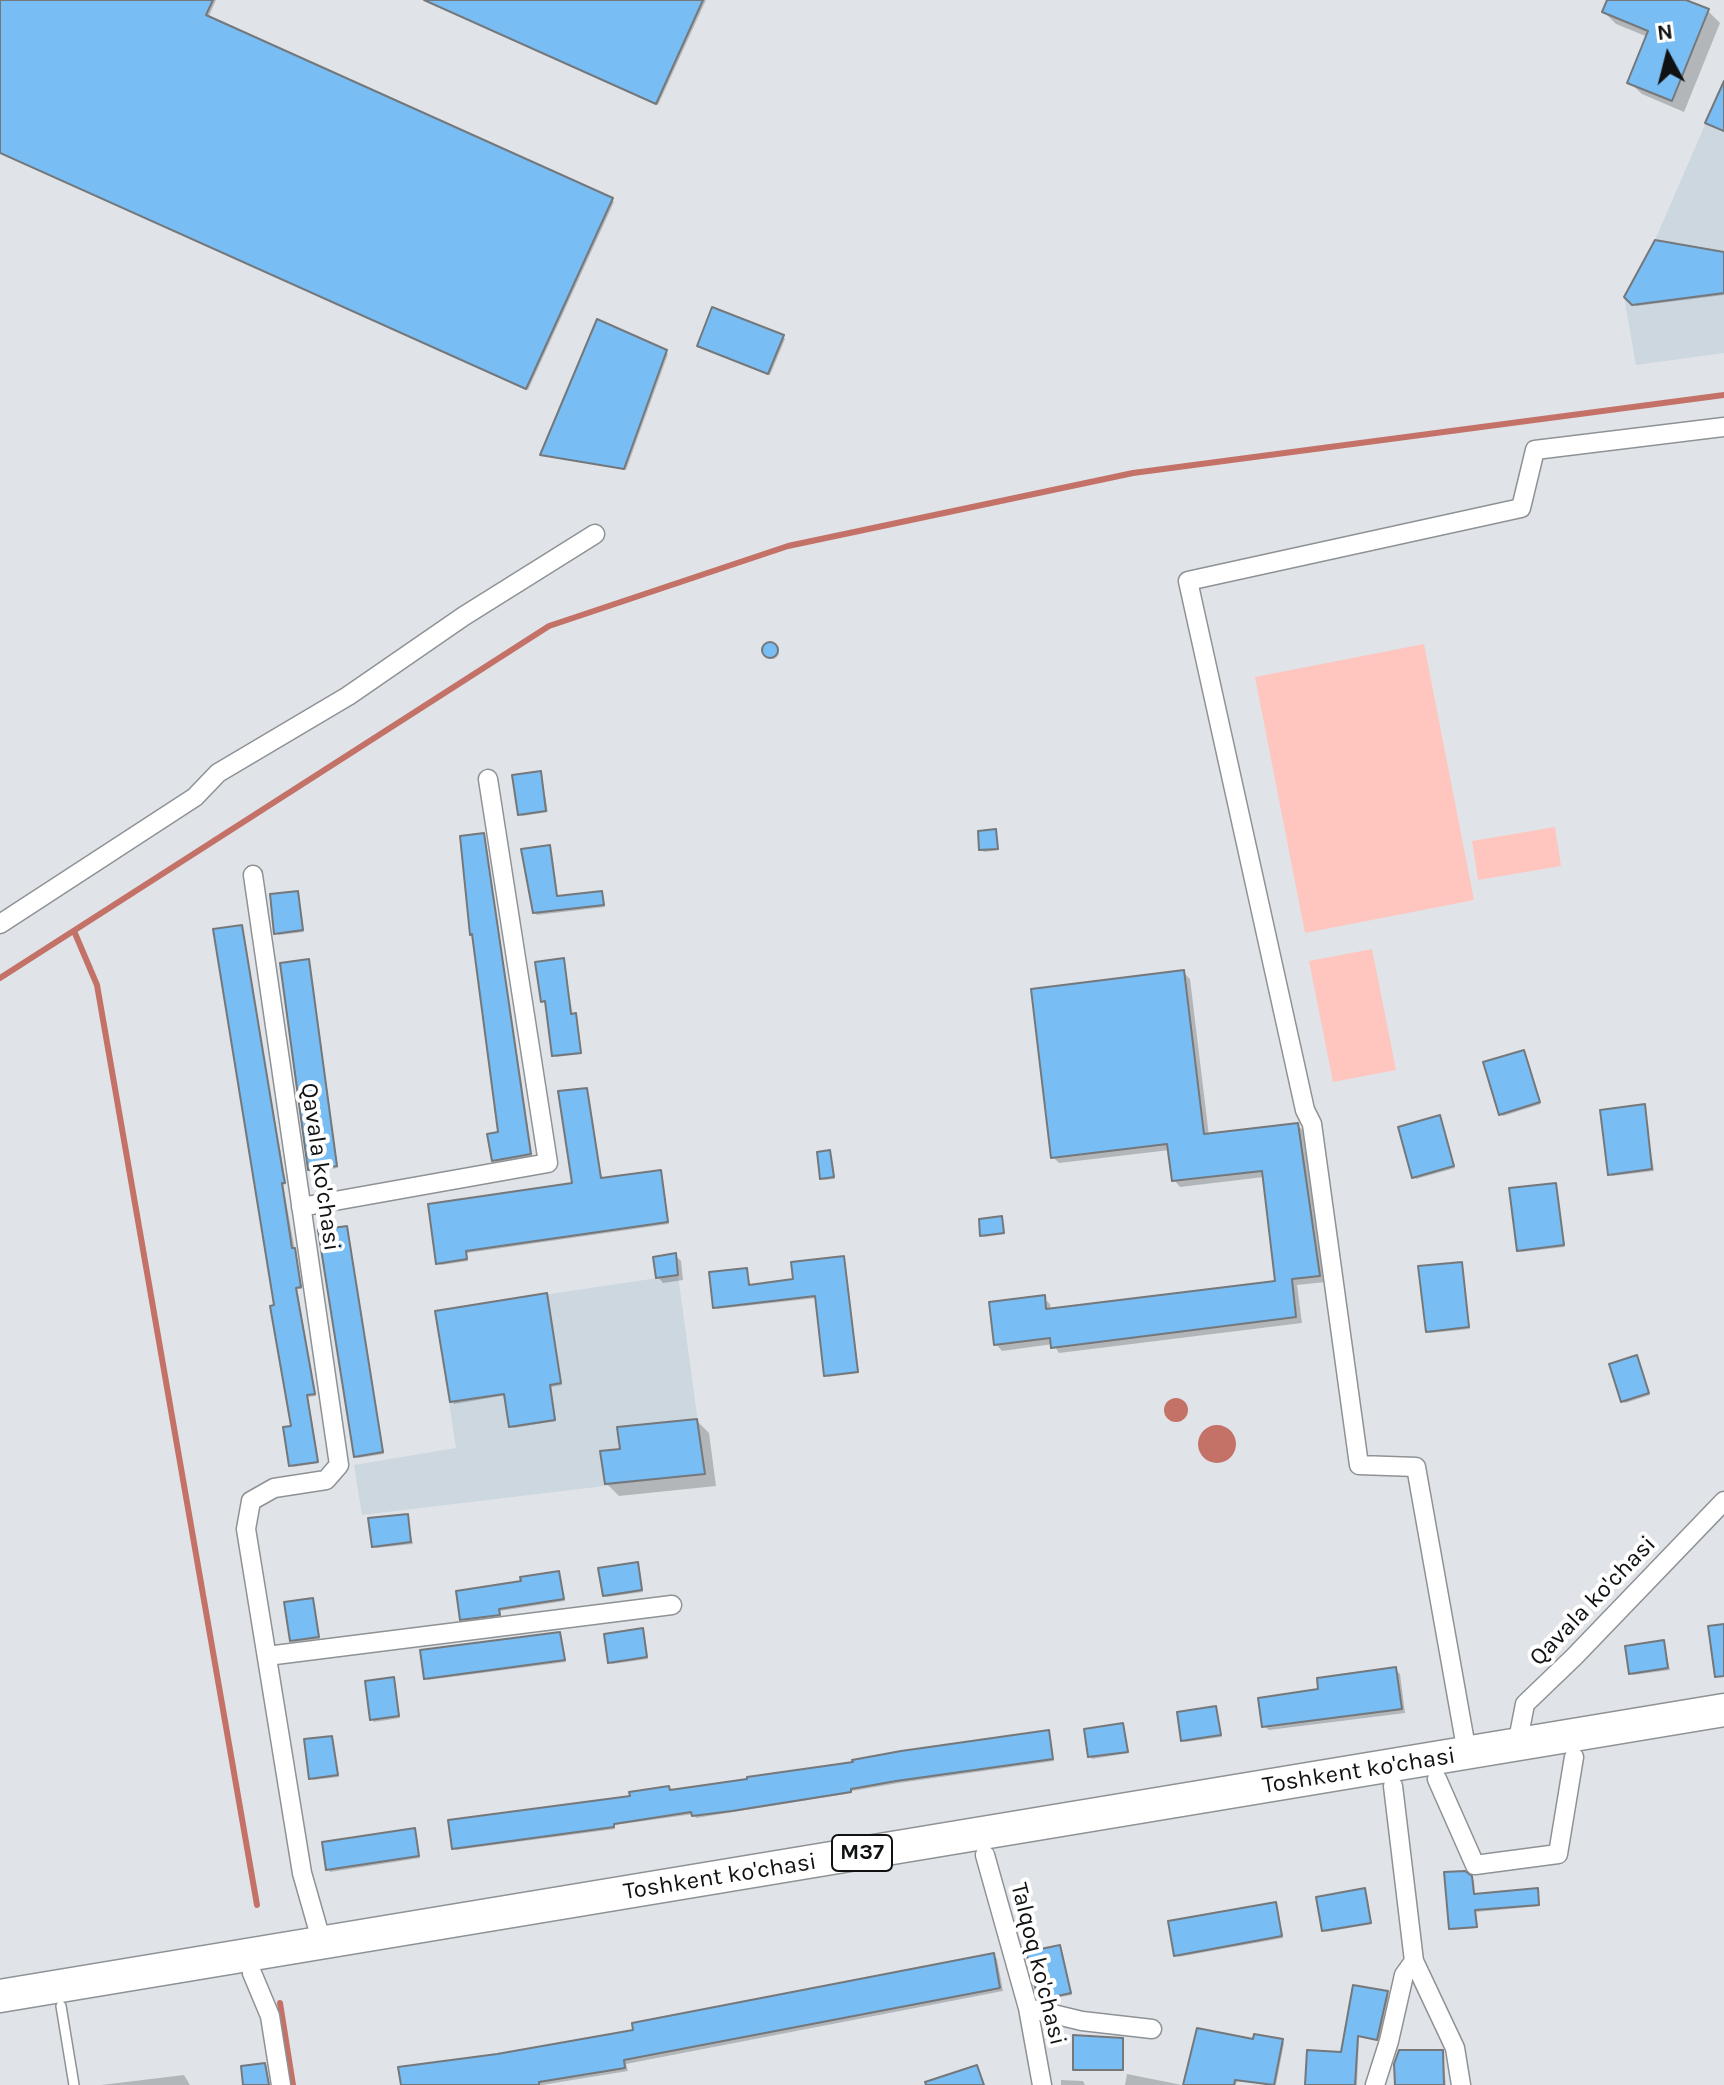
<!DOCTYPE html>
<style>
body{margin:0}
#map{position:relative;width:1724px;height:2085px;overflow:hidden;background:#e0e4e8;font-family:Karla,sans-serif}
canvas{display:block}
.north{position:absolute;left:1628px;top:16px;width:80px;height:80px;-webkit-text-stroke:6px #fff;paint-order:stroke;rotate:353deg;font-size:22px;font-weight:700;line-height:32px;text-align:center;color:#101112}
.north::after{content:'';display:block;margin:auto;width:28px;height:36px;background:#101112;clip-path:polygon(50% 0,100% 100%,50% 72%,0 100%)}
</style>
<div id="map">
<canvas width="1724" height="2085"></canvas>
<div class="north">N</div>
</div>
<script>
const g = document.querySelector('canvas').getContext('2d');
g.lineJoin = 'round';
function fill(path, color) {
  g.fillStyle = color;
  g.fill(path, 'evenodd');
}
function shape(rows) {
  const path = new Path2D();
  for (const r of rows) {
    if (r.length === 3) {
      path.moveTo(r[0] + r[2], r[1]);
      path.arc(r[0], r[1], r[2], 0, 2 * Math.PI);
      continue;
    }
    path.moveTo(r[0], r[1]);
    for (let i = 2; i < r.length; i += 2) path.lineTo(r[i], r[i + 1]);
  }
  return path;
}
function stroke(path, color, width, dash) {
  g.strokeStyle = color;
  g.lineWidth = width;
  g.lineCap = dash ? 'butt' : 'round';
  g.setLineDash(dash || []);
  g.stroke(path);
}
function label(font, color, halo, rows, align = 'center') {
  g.font = font + ' Karla,sans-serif';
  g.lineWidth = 8;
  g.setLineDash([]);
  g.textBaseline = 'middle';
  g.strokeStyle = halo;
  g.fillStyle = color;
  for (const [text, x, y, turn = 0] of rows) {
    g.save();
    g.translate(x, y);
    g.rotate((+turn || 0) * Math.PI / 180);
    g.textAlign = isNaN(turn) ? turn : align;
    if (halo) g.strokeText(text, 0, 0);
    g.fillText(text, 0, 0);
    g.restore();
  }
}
fill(shape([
 [1724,81,1724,353,1636,365,1624,297,1655,240],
 [678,1275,705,1474,362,1515,354,1465,456,1448,435,1311]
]), '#ccd7df');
fill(shape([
 [1424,644,1474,900,1305,933,1255,677],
 [1555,827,1561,866,1478,880,1472,841],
 [1372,949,1396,1070,1333,1082,1309,961]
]), '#fec6bf');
fill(shape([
 [1176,1410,12],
 [1217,1444,19]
]), '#c47268');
fill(shape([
 [0,0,216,0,208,18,611,199,614,202,528,390,0,153],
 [425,0,706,0,658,105],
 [1609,0,1681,0,1708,11,1720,23,1684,112,1642,94,1629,82,1648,37,1616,24,1604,12],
 [1724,254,1724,295,1636,306,1627,297],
 [783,337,785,339,770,375,699,346],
 [666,352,668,354,626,470,542,454],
 [772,652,7],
 [541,773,548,812,522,816,519,814],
 [995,831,999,850,984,852,981,849],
 [484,835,532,1156,496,1162,493,1160,500,1134],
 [549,847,558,898,602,893,605,907,537,915,535,912],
 [298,893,304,932,279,935,276,933],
 [241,927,285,1177,286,1184,283,1185,302,1289,297,1289,316,1396,308,1397,319,1463,293,1467,291,1465,293,1427,276,1307],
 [309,961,338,1168,312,1171,310,1169],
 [564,961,573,1016,577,1018,582,1054,556,1057,547,1003],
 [1184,973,1190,979,1209,1136,1297,1125,1304,1131,1326,1282,1297,1285,1302,1323,1059,1353,1053,1344,1002,1351,996,1344,1044,1298,1050,1304,1051,1310,1277,1283,1264,1177,1180,1187,1174,1180,1170,1150,1059,1163,1053,1157],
 [1524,1052,1541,1104,1503,1116,1501,1114],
 [586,1090,602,1180,660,1172,669,1224,467,1253,468,1261,441,1265,438,1263,574,1184],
 [1644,1107,1654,1171,1612,1176,1609,1174],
 [1439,1118,1455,1168,1416,1179,1414,1177],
 [830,1152,835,1179,824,1180,822,1178],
 [1556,1185,1565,1247,1521,1252,1519,1250],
 [1001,1218,1005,1234,984,1237,982,1235],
 [346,1228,384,1454,358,1458,356,1456],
 [675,1255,681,1261,683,1280,663,1283,658,1277],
 [844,1258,859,1373,828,1377,826,1375,817,1298,717,1309,715,1307,747,1270,751,1287,796,1281],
 [1462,1264,1470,1329,1430,1333,1428,1331],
 [546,1295,562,1385,551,1387,556,1421,513,1428,507,1395,454,1404,452,1401],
 [1638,1360,1650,1395,1625,1403,1623,1401],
 [697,1421,709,1433,716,1486,619,1496,607,1484,622,1450],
 [407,1516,413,1544,376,1548,374,1546],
 [637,1564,643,1592,607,1597,604,1595],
 [559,1573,565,1601,500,1611,501,1616,464,1621,462,1619,523,1583],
 [312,1600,320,1639,294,1642,292,1640],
 [642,1631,648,1659,612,1664,610,1662],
 [560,1634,566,1662,428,1680,426,1678],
 [1663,1642,1670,1670,1633,1675,1631,1673],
 [1395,1669,1400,1674,1405,1713,1269,1730,1264,1726,1321,1691],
 [393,1679,400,1718,374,1722,372,1719],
 [1216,1709,1222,1737,1185,1742,1183,1740],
 [1123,1725,1129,1753,1092,1759,1090,1756],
 [1048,1733,1054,1761,899,1783,852,1791,852,1793,696,1818,694,1814,615,1825,615,1829,456,1850,454,1848,671,1792],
 [332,1738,339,1777,313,1780,311,1778],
 [414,1830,420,1858,330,1872,328,1869],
 [1471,1878,1474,1880,1475,1896,1537,1890,1540,1906,1476,1912,1478,1928,1453,1930,1451,1928],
 [1365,1890,1372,1924,1326,1932,1324,1930],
 [1276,1904,1283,1938,1178,1957,1176,1955],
 [1060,1947,1072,1995,1042,2000,1039,1997],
 [993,1955,997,1959,1003,1991,626,2064,628,2071,542,2085,403,2085,497,2056,635,2031],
 [1387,1993,1389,1995,1379,2041,1359,2037,1357,2085,1307,2085,1343,2054],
 [1122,2040,1124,2042,1124,2071,1077,2071,1075,2069],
 [1254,2041,1282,2041,1284,2043,1276,2085,1237,2081,1236,2085,1185,2085],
 [1442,2052,1446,2085,1397,2085],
 [1127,2074,1182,2085,1125,2085],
 [184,2075,190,2085,101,2085],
 [1061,2080,1083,2081,1085,2085,1061,2085]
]), '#0003');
stroke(shape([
 [74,931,97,985,257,1905],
 [0,978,549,626,788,546,1133,473,1724,395],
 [280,2003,293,2085]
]), '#c47268', 6);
const building = shape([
 [0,0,213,0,206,15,613,198,526,389,0,153,0,0],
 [424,0,703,0,656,104,424,0],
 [1607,0,1686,0,1709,9,1672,101,1627,83,1648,31,1602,12,1607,0],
 [1724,81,1724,131,1705,123,1724,81],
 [1655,240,1724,252,1724,293,1632,305,1624,297,1655,240],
 [712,307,784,335,768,374,697,346,712,307],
 [597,319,667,350,624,469,540,455,597,319],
 [770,650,8],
 [541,771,546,811,518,815,512,775,541,771],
 [996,829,998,849,979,850,978,831,996,829],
 [484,833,531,1154,492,1161,487,1134,498,1132,472,934,470,935,460,836,484,833],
 [550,845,557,896,602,891,604,905,533,913,521,849,550,845],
 [298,891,303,930,274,934,270,894,298,891],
 [242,925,283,1173,285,1183,282,1183,292,1248,295,1248,301,1287,296,1288,315,1394,307,1395,318,1462,289,1466,283,1427,291,1426,270,1306,274,1305,213,929,242,925],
 [564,958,571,1014,576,1013,581,1053,552,1056,545,1001,541,1002,535,962,564,958],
 [309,959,337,1166,308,1170,280,963,309,959],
 [1184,970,1204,1134,1298,1123,1320,1276,1292,1279,1296,1317,1051,1348,1050,1338,994,1345,989,1302,1045,1295,1046,1309,1275,1281,1262,1171,1172,1181,1167,1144,1051,1158,1031,989,1184,970],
 [1524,1050,1540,1102,1499,1115,1483,1062,1524,1050],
 [587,1088,601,1178,661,1170,668,1222,466,1251,467,1259,436,1264,428,1204,572,1183,558,1091,587,1088],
 [1645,1104,1652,1169,1608,1175,1600,1110,1645,1104],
 [1440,1115,1454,1166,1412,1178,1398,1127,1440,1115],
 [830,1150,834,1177,820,1179,817,1152,830,1150],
 [1556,1183,1564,1245,1517,1251,1509,1188,1556,1183],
 [1002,1216,1004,1233,980,1236,979,1219,1002,1216],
 [347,1226,383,1452,354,1457,318,1230,347,1226],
 [676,1253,678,1275,656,1278,653,1257,676,1253],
 [844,1256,858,1372,824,1376,815,1296,713,1308,709,1272,747,1268,749,1285,793,1279,791,1262,844,1256],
 [1462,1262,1469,1327,1426,1332,1418,1266,1462,1262],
 [547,1293,561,1383,550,1385,555,1420,509,1427,504,1394,450,1402,435,1311,547,1293],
 [1637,1355,1649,1393,1621,1402,1609,1364,1637,1355],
 [697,1419,705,1474,605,1484,600,1451,620,1449,617,1427,697,1419],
 [408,1514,411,1542,372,1547,368,1518,408,1514],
 [638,1562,642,1590,603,1596,598,1568,638,1562],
 [559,1571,564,1599,499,1609,500,1615,460,1620,456,1591,521,1581,520,1577,559,1571],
 [313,1598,319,1637,290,1641,284,1602,313,1598],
 [1724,1624,1724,1676,1715,1677,1708,1626,1724,1624],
 [643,1628,647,1657,608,1663,604,1634,643,1628],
 [560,1632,565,1660,424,1679,420,1650,560,1632],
 [1664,1640,1668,1668,1629,1674,1625,1646,1664,1640],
 [1396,1667,1402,1709,1262,1727,1258,1698,1318,1689,1317,1678,1396,1667],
 [394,1677,399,1716,370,1720,365,1681,394,1677],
 [1216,1706,1221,1735,1181,1741,1177,1712,1216,1706],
 [1123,1723,1128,1752,1088,1757,1084,1729,1123,1723],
 [1049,1730,1053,1759,896,1781,851,1789,851,1792,732,1811,692,1816,691,1812,614,1824,614,1827,452,1849,448,1820,630,1796,629,1792,669,1786,670,1790,747,1779,747,1777,853,1762,852,1760,901,1751,1049,1730],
 [332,1736,338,1775,309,1779,304,1739,332,1736],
 [415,1828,419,1856,326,1870,322,1842,415,1828],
 [1465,1871,1472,1876,1474,1894,1538,1888,1539,1905,1475,1910,1477,1927,1449,1929,1444,1872,1465,1871],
 [1365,1888,1371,1923,1322,1931,1316,1897,1365,1888],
 [1276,1902,1282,1936,1174,1956,1168,1921,1276,1902],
 [1060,1945,1071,1993,1044,1999,1038,1998,1026,1952,1060,1945],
 [994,1953,1000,1988,624,2060,625,2068,539,2082,539,2085,401,2085,398,2067,497,2054,633,2030,632,2023,994,1953],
 [1353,1985,1388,1991,1377,2040,1358,2036,1355,2085,1305,2085,1307,2050,1341,2052,1353,1985],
 [1197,2028,1253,2039,1254,2034,1283,2039,1274,2085,1235,2080,1234,2085,1183,2085,1197,2028],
 [1073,2035,1123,2038,1123,2070,1073,2070,1073,2035],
 [1399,2050,1443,2050,1444,2085,1395,2085,1394,2064,1399,2050],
 [265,2063,269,2085,243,2085,241,2066,265,2063],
 [977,2065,984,2085,926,2085,925,2082,977,2065]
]);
fill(building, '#78bdf4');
stroke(building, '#75787b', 2);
const lane = shape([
 [61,2006,74,2085]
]);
const street = shape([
 [253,875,339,1465,326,1480,274,1488,251,1501,246,1529,302,1873,322,1943],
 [0,924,195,797,218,773,348,696,464,616,595,534],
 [301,1207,548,1163,488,779],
 [267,1656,672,1605],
 [1517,1745,1525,1704,1574,1657,1724,1501],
 [1467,1753,1416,1467,1359,1465,1312,1124,1305,1110,1188,581,1521,508,1535,450,1724,427],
 [1437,1779,1475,1865,1558,1854,1574,1757],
 [1393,1786,1414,1961,1455,2048,1461,2085],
 [985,1855,1028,2008,1042,2085],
 [252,1973,270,2016,281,2085],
 [1028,2008,1082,2021,1152,2029],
 [1375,2085,1389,2041,1404,1975,1414,1961]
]);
const highway = shape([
 [0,1996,1724,1710]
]);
stroke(lane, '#8e9295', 12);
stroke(street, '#8e9295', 21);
stroke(highway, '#8e9295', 35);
stroke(lane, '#fff', 9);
stroke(street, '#fff', 18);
stroke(highway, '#fff', 32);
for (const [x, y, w] of [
 [862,1853,60]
]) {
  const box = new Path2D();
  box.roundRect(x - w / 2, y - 18, w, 36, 6);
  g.fillStyle = '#fff';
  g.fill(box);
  stroke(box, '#101112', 2);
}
label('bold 22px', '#101112', null, [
 ["M37",862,1853]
]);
label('24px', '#101112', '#fff', [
 ["Qavala ko'chasi",320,1167,82],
 ["Qavala ko'chasi",1593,1601,-46],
 ["Toshkent ko'chasi",1359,1771,-9],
 ["Toshkent ko'chasi",720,1877,-9],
 ["Talqoq ko'chasi",1038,1964,76]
]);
</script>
